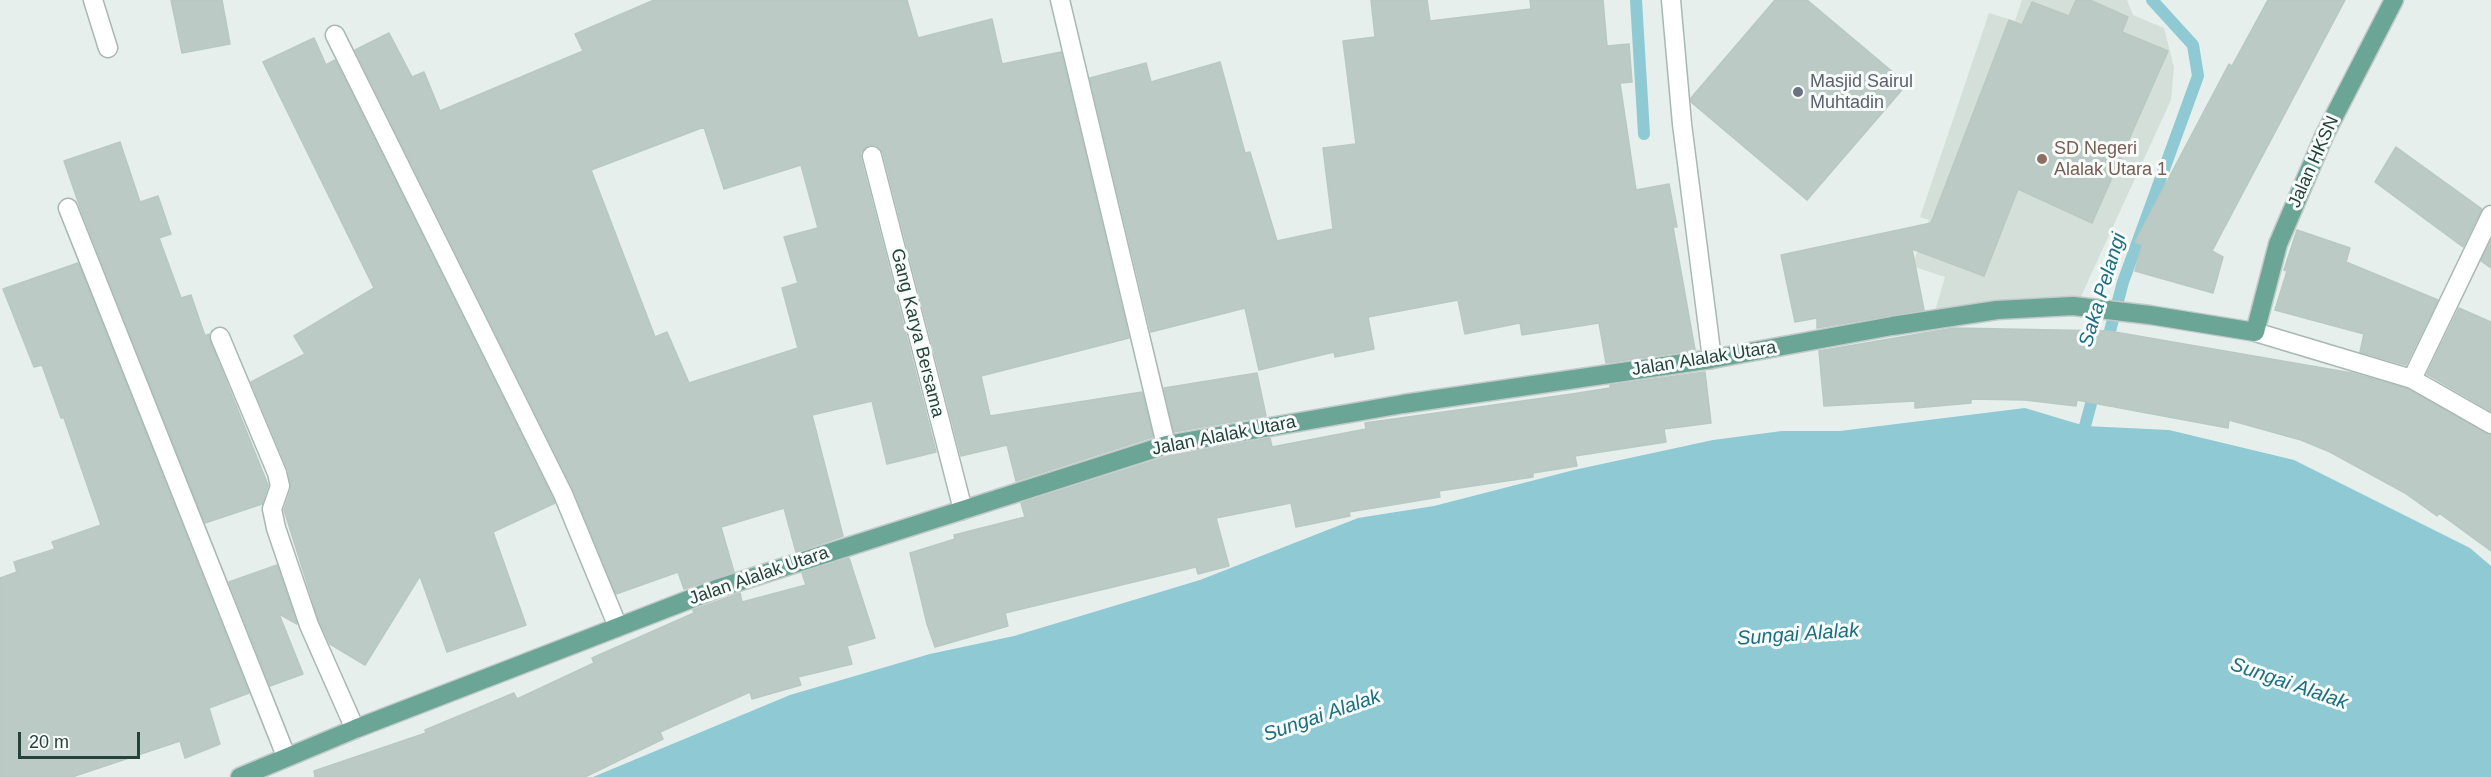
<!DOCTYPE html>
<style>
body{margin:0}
#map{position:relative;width:2491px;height:777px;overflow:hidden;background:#e6efeb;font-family:Helvetica,sans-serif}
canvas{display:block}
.scale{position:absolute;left:18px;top:732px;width:122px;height:27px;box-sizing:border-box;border:3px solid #24423a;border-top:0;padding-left:8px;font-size:18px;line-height:21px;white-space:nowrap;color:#24423a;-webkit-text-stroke:4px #f7fbf9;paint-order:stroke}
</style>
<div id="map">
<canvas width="2491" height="777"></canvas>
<div class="scale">20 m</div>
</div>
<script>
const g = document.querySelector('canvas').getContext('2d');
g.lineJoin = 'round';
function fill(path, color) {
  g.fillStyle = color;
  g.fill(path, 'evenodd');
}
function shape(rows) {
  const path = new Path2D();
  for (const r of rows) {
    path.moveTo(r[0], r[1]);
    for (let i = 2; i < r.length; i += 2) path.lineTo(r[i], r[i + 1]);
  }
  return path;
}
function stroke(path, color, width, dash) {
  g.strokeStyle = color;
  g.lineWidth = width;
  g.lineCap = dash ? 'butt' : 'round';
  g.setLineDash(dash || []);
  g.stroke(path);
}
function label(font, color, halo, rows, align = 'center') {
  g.font = font + ' Helvetica,sans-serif';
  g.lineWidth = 6;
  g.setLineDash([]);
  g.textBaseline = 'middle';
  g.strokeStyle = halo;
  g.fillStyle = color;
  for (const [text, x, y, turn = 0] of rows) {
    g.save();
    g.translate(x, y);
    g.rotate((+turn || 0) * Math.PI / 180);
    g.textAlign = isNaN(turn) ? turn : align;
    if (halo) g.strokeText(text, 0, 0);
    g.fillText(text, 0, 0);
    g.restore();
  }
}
fill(shape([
 [2022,0,2127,0,2133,15,2164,28,2174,67,2171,100,2078,303,1935,311,1945,277,1912,266,1929,220,1920,217,1989,13,2015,21]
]), '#d4dfda');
fill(shape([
 [2025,408,2085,426,2169,430,2294,460,2470,548,2491,566,2491,777,593,777,790,695,930,654,1014,636,1200,580,1358,518,1434,506,1574,470,1713,440,1782,431,1840,431]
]), '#8ec9d4');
stroke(shape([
 [1636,0,1644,134],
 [2106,346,2123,282,2198,76,2193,45,2152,0],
 [2085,442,2085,426,2095,389]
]), '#8ec9d4', 12);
const building = shape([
 [171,0,222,0,230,44,182,53,171,0],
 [654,0,907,0,918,38,992,19,1002,64,1061,52,1129,338,981,376,990,416,1142,392,1153,437,1016,481,1007,445,961,456,883,153,876,145,869,145,861,152,861,159,936,452,887,464,872,401,812,415,843,536,796,552,784,508,721,527,734,572,684,589,678,572,616,594,573,489,355,50,389,33,412,77,424,72,440,111,583,51,575,34,654,0],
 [704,127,724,189,801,165,818,228,784,237,798,283,782,288,798,348,689,383,667,332,655,337,591,170,704,127],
 [1371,0,1427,0,1430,21,1531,9,1530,0,1603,0,1607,46,1629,44,1632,82,1620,83,1636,190,1669,184,1677,227,1673,227,1695,350,1606,363,1599,323,1522,335,1520,323,1465,334,1458,300,1368,317,1374,349,1335,357,1334,352,1259,370,1245,308,1151,332,1090,78,1146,63,1151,82,1220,62,1245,153,1250,152,1277,241,1333,229,1323,148,1356,144,1343,41,1375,37,1371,0],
 [1775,0,1807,0,1907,84,1807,200,1691,102,1691,98,1775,0],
 [2076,0,2090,0,2128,17,2122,32,2168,51,2092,223,2018,189,1984,276,1912,249,1924,310,1817,328,1817,318,1795,322,1781,255,1931,223,2009,20,2022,25,2032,2,2069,16,2076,0],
 [2268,0,2345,0,2212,251,2223,257,2213,293,2135,271,2142,245,2135,242,2229,64,2232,66,2268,0],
 [314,38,326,65,335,60,555,503,493,532,526,625,447,652,420,576,365,665,330,644,319,621,284,510,291,489,288,470,251,382,305,354,294,336,374,288,263,62,314,38],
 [120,142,140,202,158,196,171,234,159,238,181,298,191,295,205,336,209,334,210,341,268,485,262,504,205,523,81,210,64,161,120,142],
 [2396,147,2482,209,2463,247,2375,182,2396,147],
 [2297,230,2350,248,2346,262,2438,300,2406,365,2360,352,2364,334,2275,310,2287,271,2284,270,2297,230],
 [2491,241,2491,268,2481,261,2491,241],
 [78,263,249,693,209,708,220,744,185,758,180,741,72,777,0,777,0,578,17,572,14,562,55,549,52,542,101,525,64,418,61,418,42,365,34,367,3,289,78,263],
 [2459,308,2491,322,2491,411,2427,374,2459,308],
 [1954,328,2109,331,2352,373,2408,389,2491,435,2491,551,2439,513,2437,516,2405,493,2330,452,2301,440,2229,420,2228,428,2077,400,2076,406,2025,400,1971,399,1971,403,1915,408,1915,401,1824,406,1819,351,1954,328],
 [1705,372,1711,423,1664,429,1666,442,1575,456,1577,466,1533,473,1533,477,1439,491,1440,497,1349,512,1350,516,1296,527,1291,503,1216,518,1229,566,1198,574,1196,567,1005,613,1008,626,935,647,927,624,910,553,955,539,954,535,1025,517,1021,503,1169,456,1270,438,1272,447,1366,429,1365,423,1572,394,1610,388,1610,385,1705,372],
 [1257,373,1266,416,1174,432,1164,388,1257,373],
 [849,558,875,638,847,646,852,664,798,677,801,685,752,699,750,692,660,732,663,739,585,777,315,777,314,771,426,733,425,730,514,693,517,699,594,663,592,658,694,613,693,610,740,593,742,602,806,585,802,573,849,558],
 [277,565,297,624,279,614,303,674,270,686,229,582,277,565]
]);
fill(building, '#bbcac4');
stroke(building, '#b8c9c2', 1.5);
const minor = shape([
 [93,0,108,48],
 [1060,0,1166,445],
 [1671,0,1682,124,1712,359],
 [335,35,563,494,618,627],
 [872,156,963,510],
 [68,208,286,756],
 [2255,332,2412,379,2491,424],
 [220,337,277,473,280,486,272,509,276,528,309,625,355,729],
 [2412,379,2491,215]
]);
const major = shape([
 [240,777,355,729,719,588,1166,445,1403,404,1712,359,1892,326,1997,310,2073,306,2150,315,2255,332,2278,244,2325,134,2394,0]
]);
stroke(minor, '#a8b8b2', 21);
stroke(major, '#c2cac8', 21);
stroke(minor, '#fff', 18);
stroke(major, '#6aa596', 18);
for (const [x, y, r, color] of [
 [1798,92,6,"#6b7280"],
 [2042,159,6,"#8d6e63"]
]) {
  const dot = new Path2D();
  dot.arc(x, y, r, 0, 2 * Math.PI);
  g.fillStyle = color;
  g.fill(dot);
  stroke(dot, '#f7fbf9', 2);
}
label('18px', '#5b616d', '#f7fbf9', [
 ["Masjid Sairul",1810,82],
 ["Muhtadin",1810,103]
], 'left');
label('18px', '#785e54', '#f7fbf9', [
 ["SD Negeri",2054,149],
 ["Alalak Utara 1",2054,170]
], 'left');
label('18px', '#24423a', '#f7fbf9', [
 ["Jalan HKSN",2314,162,-66],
 ["Gang Karya Bersama",917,333,76],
 ["Jalan Alalak Utara",1704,359,-9],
 ["Jalan Alalak Utara",1224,436,-11],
 ["Jalan Alalak Utara",759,576,-19]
]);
label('italic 20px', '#1c6f80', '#f7fbf9', [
 ["Saka Pelangi",2103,290,-73],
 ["Sungai Alalak",1798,635,-4],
 ["Sungai Alalak",2289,684,19],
 ["Sungai Alalak",1322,716,-19]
]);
</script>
